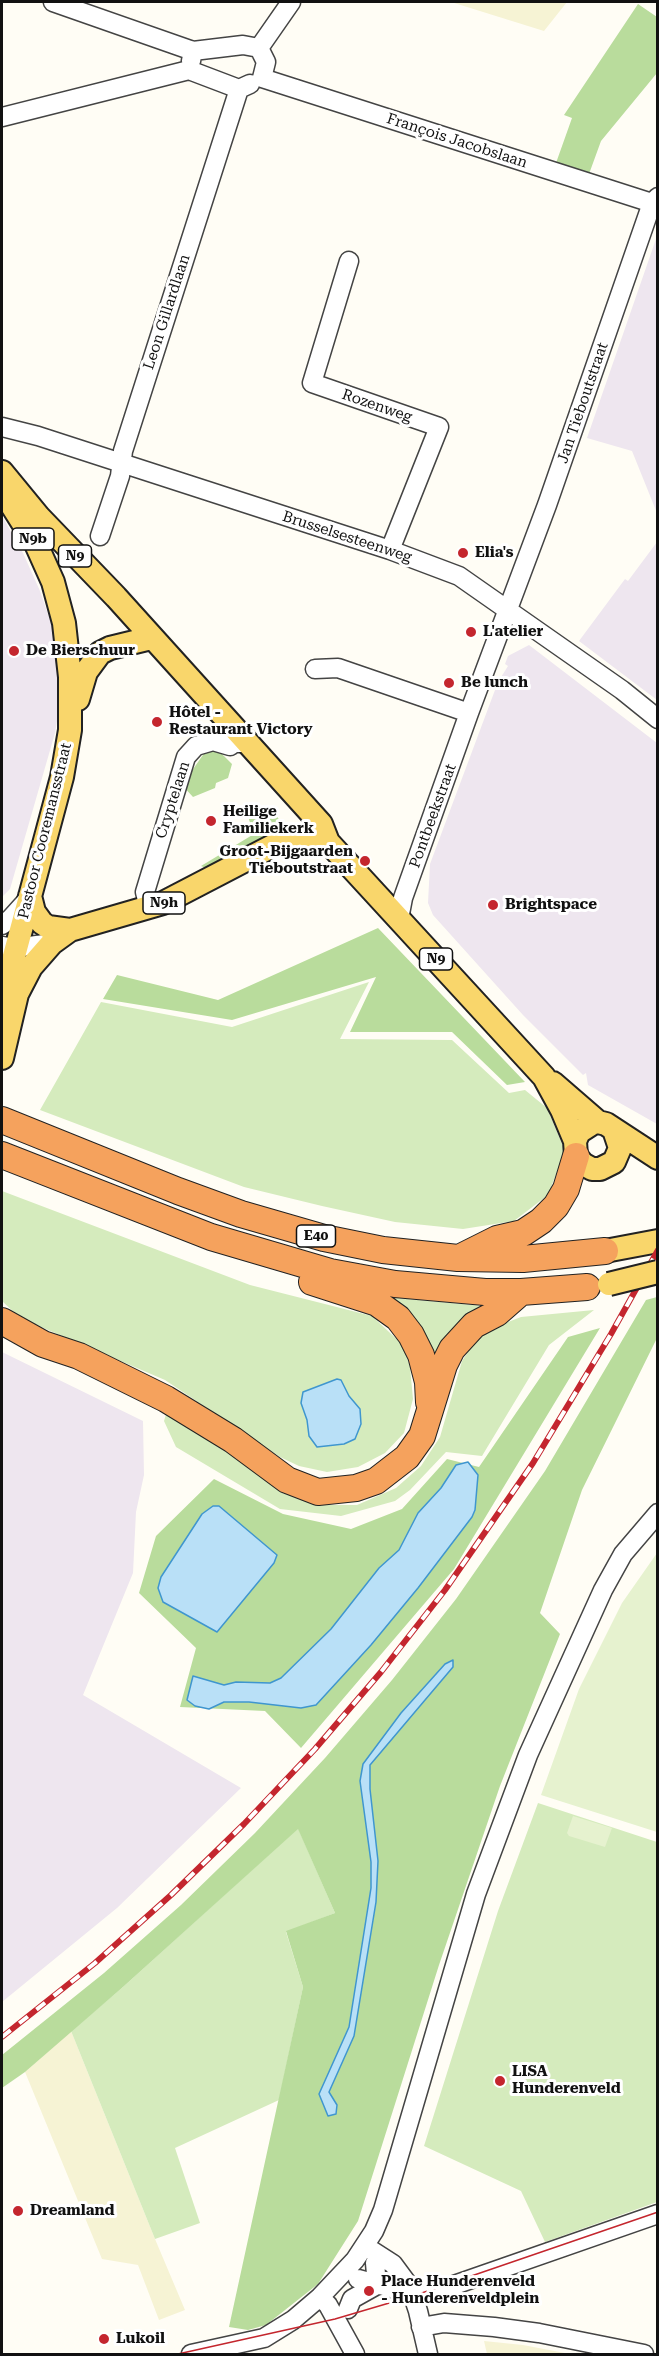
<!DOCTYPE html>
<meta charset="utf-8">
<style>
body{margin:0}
#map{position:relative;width:659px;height:2356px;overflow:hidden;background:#fffdf5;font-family:"Roboto Serif",serif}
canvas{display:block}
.frame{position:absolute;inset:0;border:3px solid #111;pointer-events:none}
</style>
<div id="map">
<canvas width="659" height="2356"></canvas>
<div class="frame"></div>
</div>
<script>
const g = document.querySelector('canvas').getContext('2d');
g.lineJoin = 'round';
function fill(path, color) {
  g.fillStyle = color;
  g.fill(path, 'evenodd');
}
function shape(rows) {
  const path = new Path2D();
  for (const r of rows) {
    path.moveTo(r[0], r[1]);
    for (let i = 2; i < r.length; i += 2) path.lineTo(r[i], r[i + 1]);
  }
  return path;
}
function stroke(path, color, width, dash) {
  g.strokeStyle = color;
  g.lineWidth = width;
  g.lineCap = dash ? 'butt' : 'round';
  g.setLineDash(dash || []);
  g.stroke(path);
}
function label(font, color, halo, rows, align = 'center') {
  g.font = font + ' "Roboto Serif",serif';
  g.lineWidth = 6;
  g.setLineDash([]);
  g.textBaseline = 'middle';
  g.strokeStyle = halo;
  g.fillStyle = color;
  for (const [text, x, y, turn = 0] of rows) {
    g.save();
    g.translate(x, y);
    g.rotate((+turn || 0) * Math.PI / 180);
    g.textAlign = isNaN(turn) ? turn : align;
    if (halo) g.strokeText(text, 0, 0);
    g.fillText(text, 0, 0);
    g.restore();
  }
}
fill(shape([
 [657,236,658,513,657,513,632,451,587,438],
 [2,516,23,553,40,591,66,666,55,733,10,889,2,897],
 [657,542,657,700,579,641,625,579,628,581],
 [529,645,657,743,657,1124,588,1085,586,1073,583,1075,523,1015,433,915,428,903,430,864,498,682,508,666,505,664,508,656],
 [2,1352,143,1421,144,1475,136,1512,133,1573,83,1695,241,1788,117,1908,2,2002]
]), '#eee6ef');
fill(shape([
 [451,2,567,2,544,31],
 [71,2031,155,2239,185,2310,159,2320,138,2265,102,2259,25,2072],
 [484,2341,523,2345,570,2354,487,2354]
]), '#f6f3d4');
fill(shape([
 [369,982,340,1039,452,1040,509,1093,525,1090,547,1108,565,1151,548,1195,514,1221,463,1229,395,1222,322,1206,244,1187,40,1110,101,1002,232,1027],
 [2,1191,250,1285,372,1316,404,1346,410,1367,413,1399,404,1433,385,1453,358,1467,327,1472,299,1466,280,1457,165,1380,20,1318,2,1301],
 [387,1297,494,1307,436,1373],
 [594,1310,549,1345,482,1456,446,1452,410,1490,395,1501,341,1516,280,1509,176,1447,164,1421,167,1411,243,1460,282,1493,323,1505,357,1505,396,1488,421,1466,440,1437,462,1361,474,1343,490,1329,521,1317],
 [538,1803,657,1842,657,2202,545,2242,521,2191,424,2146,498,1911],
 [298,1828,335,1913,286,1932,303,1987,279,2100,175,2148,200,2223,155,2239,71,2031,123,1987]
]), '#d5ebbd');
fill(shape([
 [638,4,657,17,657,73,601,141,589,174,556,163,572,118,564,115],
 [205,752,220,752,232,764,228,778,216,783,215,788,193,797,182,785],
 [272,809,282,824,275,831,208,869,201,866,254,834,246,811],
 [378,928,525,1082,507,1085,452,1032,350,1032,376,977,232,1020,103,999,117,975,218,1000],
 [657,1297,657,1338,582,1490,540,1613,560,1634,500,1786,439,1965,358,2221,318,2284,266,2325,248,2330,229,2327,303,1987,286,1931,335,1913,298,1829,123,1987,25,2072,2,2088,2,2055,104,1973,181,1905,255,1833,325,1758,392,1680,456,1599,545,1471,646,1300],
 [600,1328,454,1569,301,1748,265,1711,180,1707,196,1648,139,1593,156,1536,214,1479,283,1514,351,1529,402,1509,447,1459,479,1467,568,1337]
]), '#b9dc9c');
fill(shape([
 [657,1553,657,1832,541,1795,579,1689,622,1603],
 [573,1816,612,1828,605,1847,569,1836,567,1833]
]), '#e6f2cf');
const water = shape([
 [337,1379,341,1380,349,1396,360,1409,361,1424,355,1439,344,1444,317,1447,309,1436,307,1420,301,1403,303,1392,337,1379],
 [468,1462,478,1475,475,1510,472,1517,418,1588,371,1645,316,1705,301,1708,249,1702,224,1702,209,1709,195,1706,187,1700,193,1676,224,1685,236,1682,270,1683,281,1678,331,1629,379,1568,399,1550,418,1513,441,1488,456,1465,468,1462],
 [213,1506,219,1506,277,1555,274,1563,217,1632,163,1602,158,1588,161,1577,202,1514,213,1506],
 [453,1660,453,1667,370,1765,370,1789,378,1861,376,1902,354,2036,329,2092,337,2105,336,2114,328,2116,319,2094,349,2027,371,1888,371,1862,360,1781,363,1764,401,1713,445,1664,453,1660]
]);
fill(water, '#b9e0f7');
stroke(water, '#3f96cf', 1.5);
const minor = shape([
 [53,2,193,51],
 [259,48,291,2],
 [191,61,193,51,243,45,259,48,266,62,262,78],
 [262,78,652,203],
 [2,117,189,70,239,89,250,84],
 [349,261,312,383,439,427,390,550],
 [2,427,38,436,390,550,459,576,622,690,658,719],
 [100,536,120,476,123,451,239,89],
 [315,669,338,668,469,713],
 [149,908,145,892,186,757,196,746,213,741,230,746,234,743,246,743],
 [399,919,403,898,469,713,547,505,652,203,658,197],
 [2,925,10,919,29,898],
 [2,946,14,948,52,943],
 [365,2246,393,2264,410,2287,418,2311,428,2354],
 [358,2279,403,2291,401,2294],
 [320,2297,328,2305,355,2354],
 [414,2299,658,2214],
 [348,2309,352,2299,377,2285,375,2263],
 [421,2327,444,2323,494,2327,539,2333,644,2354],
 [191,2354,264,2338,293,2320,320,2297,355,2260,374,2231,383,2210,476,1894,528,1755,603,1590,623,1554,658,1513]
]);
const major = shape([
 [2,472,39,517,116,597,321,824,328,842,544,1077,562,1110,575,1141],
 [78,699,86,672,100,653,110,648,151,638],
 [30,896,34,912,42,923,48,927,70,930],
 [2,1001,62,777,70,730,70,677,64,623,53,582,36,544,6,496],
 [2,1058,17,994,31,967,52,943,70,930,163,903,286,839,307,837,319,838,328,842],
 [553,1083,598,1122],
 [614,1130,620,1148,614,1162,600,1169,592,1169,583,1164,576,1156,575,1141,579,1132,593,1123,598,1122,606,1124,658,1158],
 [605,1251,658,1241]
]);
const highway = shape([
 [2,1120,178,1191,241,1214,324,1238,383,1250,458,1258,523,1259,605,1251],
 [2,1155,211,1237,330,1272,395,1284,485,1292,521,1292,587,1287],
 [461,1257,497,1239,523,1233,541,1221,556,1206,566,1189,576,1156],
 [312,1282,377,1303,398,1318,411,1335,421,1355,428,1382,429,1402],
 [2,1321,43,1344,79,1356,166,1399,233,1440,287,1480,318,1492,356,1488,376,1481,407,1457,422,1436,444,1365,452,1349,474,1325,497,1313,521,1292]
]);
stroke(minor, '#444', 21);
stroke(major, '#222', 26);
stroke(highway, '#222', 28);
stroke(minor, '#fff', 18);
stroke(major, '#f9d66b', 22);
stroke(highway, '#f5a25d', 26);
stroke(shape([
 [178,2354,335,2319,413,2296,658,2212]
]), '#c4262e', 1.5);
const rail = shape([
 [2,2037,95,1963,171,1895,244,1824,315,1749,381,1672,445,1590,533,1463,611,1334,658,1250]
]);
stroke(rail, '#c4262e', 6);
stroke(rail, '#fff', 4, [11]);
const majorBridge = shape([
 [609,1284,658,1272]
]);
stroke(majorBridge, '#222', 26, []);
stroke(majorBridge, '#f9d66b', 22);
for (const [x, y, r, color] of [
 [463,553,6,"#c4262e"],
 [471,632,6,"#c4262e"],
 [14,651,6,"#c4262e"],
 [449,683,6,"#c4262e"],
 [157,722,6,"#c4262e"],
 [211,821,6,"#c4262e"],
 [365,861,6,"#c4262e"],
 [493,905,6,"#c4262e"],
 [500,2081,6,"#c4262e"],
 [18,2211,6,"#c4262e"],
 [369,2291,6,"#c4262e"],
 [104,2339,6,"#c4262e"]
]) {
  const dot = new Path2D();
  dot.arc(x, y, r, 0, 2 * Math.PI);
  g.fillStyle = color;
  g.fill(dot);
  stroke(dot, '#fff', 2);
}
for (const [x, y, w] of [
 [33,539,42],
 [75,556,33],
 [164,903,42],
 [436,959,33],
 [316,1236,39]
]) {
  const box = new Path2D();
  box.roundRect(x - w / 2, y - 11, w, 22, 4.5);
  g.fillStyle = '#fff';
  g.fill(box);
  stroke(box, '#111', 1.5);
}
label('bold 14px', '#111', null, [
 ["N9b",33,539],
 ["N9",75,556],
 ["N9h",164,903],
 ["N9",436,959],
 ["E40",316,1236]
]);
label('15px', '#111', '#fff', [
 ["François Jacobslaan",457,141,18],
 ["Leon Gillardlaan",167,312,-72],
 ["Jan Tieboutstraat",583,403,-71],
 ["Rozenweg",377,406,19],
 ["Brusselsesteenweg",347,537,18],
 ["Cryptelaan",173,800,-72],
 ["Pontbeekstraat",433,816,-70],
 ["Pastoor Cooremansstraat",45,831,-76]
]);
label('bold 15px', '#111', '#fff', [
 ["Elia's",475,553],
 ["L'atelier",483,632],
 ["De Bierschuur",26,651],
 ["Be lunch",461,683],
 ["Hôtel -",169,713],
 ["Restaurant Victory",169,730],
 ["Heilige",223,812],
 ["Familiekerk",223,829],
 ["Groot-Bijgaarden",353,852,"right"],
 ["Tieboutstraat",353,869,"right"],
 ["Brightspace",505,905],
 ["LISA",512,2072],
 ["Hunderenveld",512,2089],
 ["Dreamland",30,2211],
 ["Place Hunderenveld",381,2282],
 ["- Hunderenveldplein",381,2299],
 ["Lukoil",116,2339]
], 'left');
</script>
